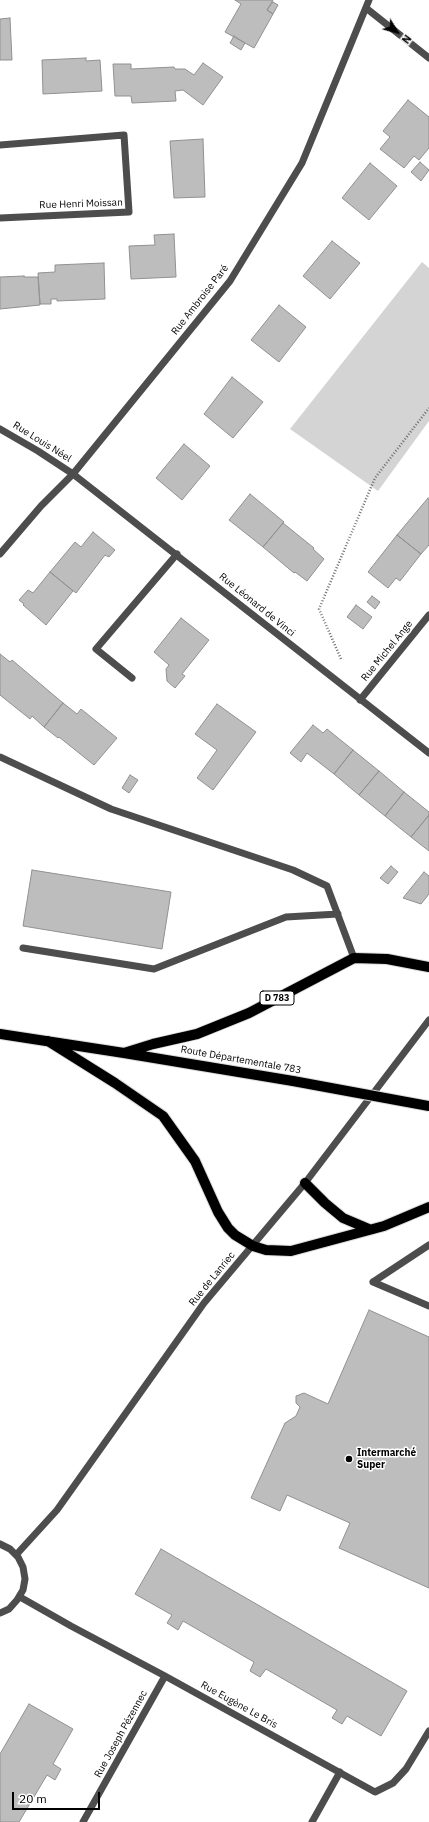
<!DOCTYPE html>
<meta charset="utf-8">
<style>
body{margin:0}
#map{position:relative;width:429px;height:1822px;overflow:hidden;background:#fff;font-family:"IBM Plex Sans",sans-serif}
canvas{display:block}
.north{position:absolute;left:377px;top:12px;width:40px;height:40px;-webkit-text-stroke:3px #fff;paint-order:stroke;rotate:127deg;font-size:11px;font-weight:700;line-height:16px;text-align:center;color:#000}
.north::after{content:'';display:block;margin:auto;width:14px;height:18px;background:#000;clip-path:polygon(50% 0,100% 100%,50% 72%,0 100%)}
.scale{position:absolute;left:12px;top:1792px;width:88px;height:18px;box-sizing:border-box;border:2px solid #000;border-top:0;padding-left:5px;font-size:12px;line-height:14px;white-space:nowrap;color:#000;-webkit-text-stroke:3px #fff;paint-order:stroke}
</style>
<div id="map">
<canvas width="429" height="1822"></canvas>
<div class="north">N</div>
<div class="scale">20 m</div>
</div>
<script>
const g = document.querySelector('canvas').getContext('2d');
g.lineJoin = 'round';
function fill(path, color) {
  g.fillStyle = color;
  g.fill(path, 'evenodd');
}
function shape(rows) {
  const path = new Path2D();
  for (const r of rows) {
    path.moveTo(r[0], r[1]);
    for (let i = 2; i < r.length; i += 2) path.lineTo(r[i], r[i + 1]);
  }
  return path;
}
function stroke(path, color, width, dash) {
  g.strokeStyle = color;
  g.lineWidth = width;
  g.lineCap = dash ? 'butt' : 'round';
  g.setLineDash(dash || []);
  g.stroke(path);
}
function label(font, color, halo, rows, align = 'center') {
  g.font = font + ' "IBM Plex Sans",sans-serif';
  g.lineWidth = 3;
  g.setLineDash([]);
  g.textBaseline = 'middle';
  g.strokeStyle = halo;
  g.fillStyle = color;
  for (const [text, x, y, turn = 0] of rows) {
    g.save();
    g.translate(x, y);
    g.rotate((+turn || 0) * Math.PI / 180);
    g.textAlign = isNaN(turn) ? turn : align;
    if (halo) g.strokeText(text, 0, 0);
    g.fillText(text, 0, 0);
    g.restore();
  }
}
fill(shape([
 [422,262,429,268,429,421,378,491,290,429]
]), '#d4d4d4');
const building = shape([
 [235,0,273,0,267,10,273,14,254,48,225,32,241,4,235,0],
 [273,2,278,5,273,14,267,10,273,2],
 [10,18,12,60,0,60,0,19,10,18],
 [234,36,245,43,241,50,230,43,234,36],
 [86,58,86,61,100,60,102,91,43,94,42,60,86,58],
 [203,63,223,77,203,105,183,90,175,91,176,101,132,103,131,96,115,96,113,64,131,64,131,69,174,67,175,69,185,69,194,75,203,63],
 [408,100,429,117,429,148,419,160,414,156,404,168,380,149,390,137,383,131,408,100],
 [203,139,205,197,174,198,170,141,203,139],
 [420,162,429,170,421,181,411,172,420,162],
 [370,163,397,186,369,220,342,198,370,163],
 [174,234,176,277,131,279,129,246,155,245,154,235,174,234],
 [332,241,360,263,330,299,303,276,332,241],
 [104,263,105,299,57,301,57,299,51,299,51,304,40,304,38,273,55,272,55,265,104,263],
 [24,276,24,277,38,277,40,305,0,309,0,277,24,276],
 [279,305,306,327,279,362,251,340,279,305],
 [232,377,263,402,233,438,204,414,232,377],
 [184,444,210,466,182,500,156,478,184,444],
 [250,494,284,522,263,547,229,520,250,494],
 [428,498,429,500,429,545,421,554,397,535,428,498],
 [283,523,314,548,313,549,324,559,307,581,295,572,294,573,263,547,283,523],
 [93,532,115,550,109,557,105,555,76,593,50,572,75,542,81,547,93,532],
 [397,535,421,554,400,581,396,578,388,588,368,572,397,535],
 [50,572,73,591,46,625,23,605,24,604,19,600,28,590,33,593,50,572],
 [372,596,380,602,375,609,367,602,372,596],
 [356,605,372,617,363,629,347,617,356,605],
 [181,618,209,640,182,674,185,676,175,688,167,681,166,669,169,665,154,652,181,618],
 [0,654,10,662,12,660,63,703,44,727,32,716,30,719,0,695,0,654],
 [63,703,77,714,81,709,117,738,94,765,59,737,58,738,44,727,63,703],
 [217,704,256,732,213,790,197,778,217,750,195,734,217,704],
 [313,725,323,733,327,729,353,750,334,774,307,753,301,762,290,753,313,725],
 [353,750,379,771,359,795,334,774,353,750],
 [379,771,404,792,385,816,359,795,379,771],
 [130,775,138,780,129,793,122,788,130,775],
 [404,792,429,812,429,815,411,837,385,816,404,792],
 [429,815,429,851,411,837,429,815],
 [391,866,398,872,388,884,380,878,391,866],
 [32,870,171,892,162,949,23,926,32,870],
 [424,872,429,876,429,894,421,904,403,898,424,872],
 [369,1310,429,1337,429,1588,339,1548,350,1523,287,1495,280,1511,251,1498,285,1423,296,1416,300,1407,296,1403,296,1396,304,1393,328,1404,369,1310],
 [161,1549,407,1691,381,1736,347,1716,342,1724,332,1718,337,1710,266,1669,260,1677,250,1671,254,1662,183,1621,178,1630,167,1623,172,1615,135,1594,161,1549],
 [29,1704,73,1729,53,1764,61,1769,55,1780,47,1775,19,1822,0,1822,0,1754,29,1704]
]);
fill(building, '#bdbdbd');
stroke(building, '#919191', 1);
const major = shape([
 [0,1034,124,1053,293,1081],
 [48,1041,115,1083,163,1116,195,1161,218,1212,228,1228,235,1235,253,1246,266,1250,291,1251,384,1226,429,1207],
 [124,1053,153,1044,197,1034,249,1013,354,958,387,959,429,967],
 [305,1183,325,1203,343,1218,369,1229]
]);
stroke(major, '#dbdbdb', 12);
stroke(shape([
 [341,659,319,609,375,478,429,408]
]), '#6f6f6f', 2.5, [1, 2]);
stroke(shape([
 [366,8,429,58],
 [0,145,124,135,129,212,0,218],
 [0,429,38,451,73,474,429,753],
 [0,554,41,506,73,474,230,281,302,163,369,0],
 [132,678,96,649,177,554],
 [360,700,429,615],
 [0,757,111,809,293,870,327,886,354,958],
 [23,948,154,969,286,917,338,914],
 [373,1282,429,1245],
 [373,1282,429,1306],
 [0,1544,10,1549,18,1557,23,1567,25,1579,23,1590,17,1600,9,1609,0,1613],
 [16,1555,57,1510,204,1303,305,1183,429,1020],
 [20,1597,71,1626,165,1676,375,1792,393,1783,406,1769,429,1731],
 [83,1822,165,1676],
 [312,1822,340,1772]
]), '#4d4d4d', 7);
stroke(major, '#000', 10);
const majorBridge = shape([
 [293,1081,429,1106]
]);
stroke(majorBridge, '#dbdbdb', 12, []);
stroke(majorBridge, '#000', 10);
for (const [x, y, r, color] of [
 [349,1459,4,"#000"]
]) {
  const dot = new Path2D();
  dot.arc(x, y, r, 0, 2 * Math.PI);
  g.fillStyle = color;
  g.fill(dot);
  stroke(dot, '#fff', 1.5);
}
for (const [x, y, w] of [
 [277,998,34]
]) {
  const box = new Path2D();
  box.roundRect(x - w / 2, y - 7, w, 14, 3);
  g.fillStyle = '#fff';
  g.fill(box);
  stroke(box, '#000', 1);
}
label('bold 9px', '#000', null, [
 ["D 783",277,998]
]);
label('10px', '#000', '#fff', [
 ["Rue Henri Moissan",81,204,-2],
 ["Rue Ambroise Paré",200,300,-52],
 ["Rue Louis Néel",42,442,32],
 ["Rue Léonard de Vinci",257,605,39],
 ["Rue Michel Ange",387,651,-51],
 ["Route Départementale 783",241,1060,10],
 ["Rue de Lanriec",212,1279,-51],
 ["Rue Eugène Le Bris",239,1705,29],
 ["Rue Joseph Pézennec",121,1734,-61]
]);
label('bold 10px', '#000', '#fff', [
 ["Intermarché",357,1453],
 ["Super",357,1465]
], 'left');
</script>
